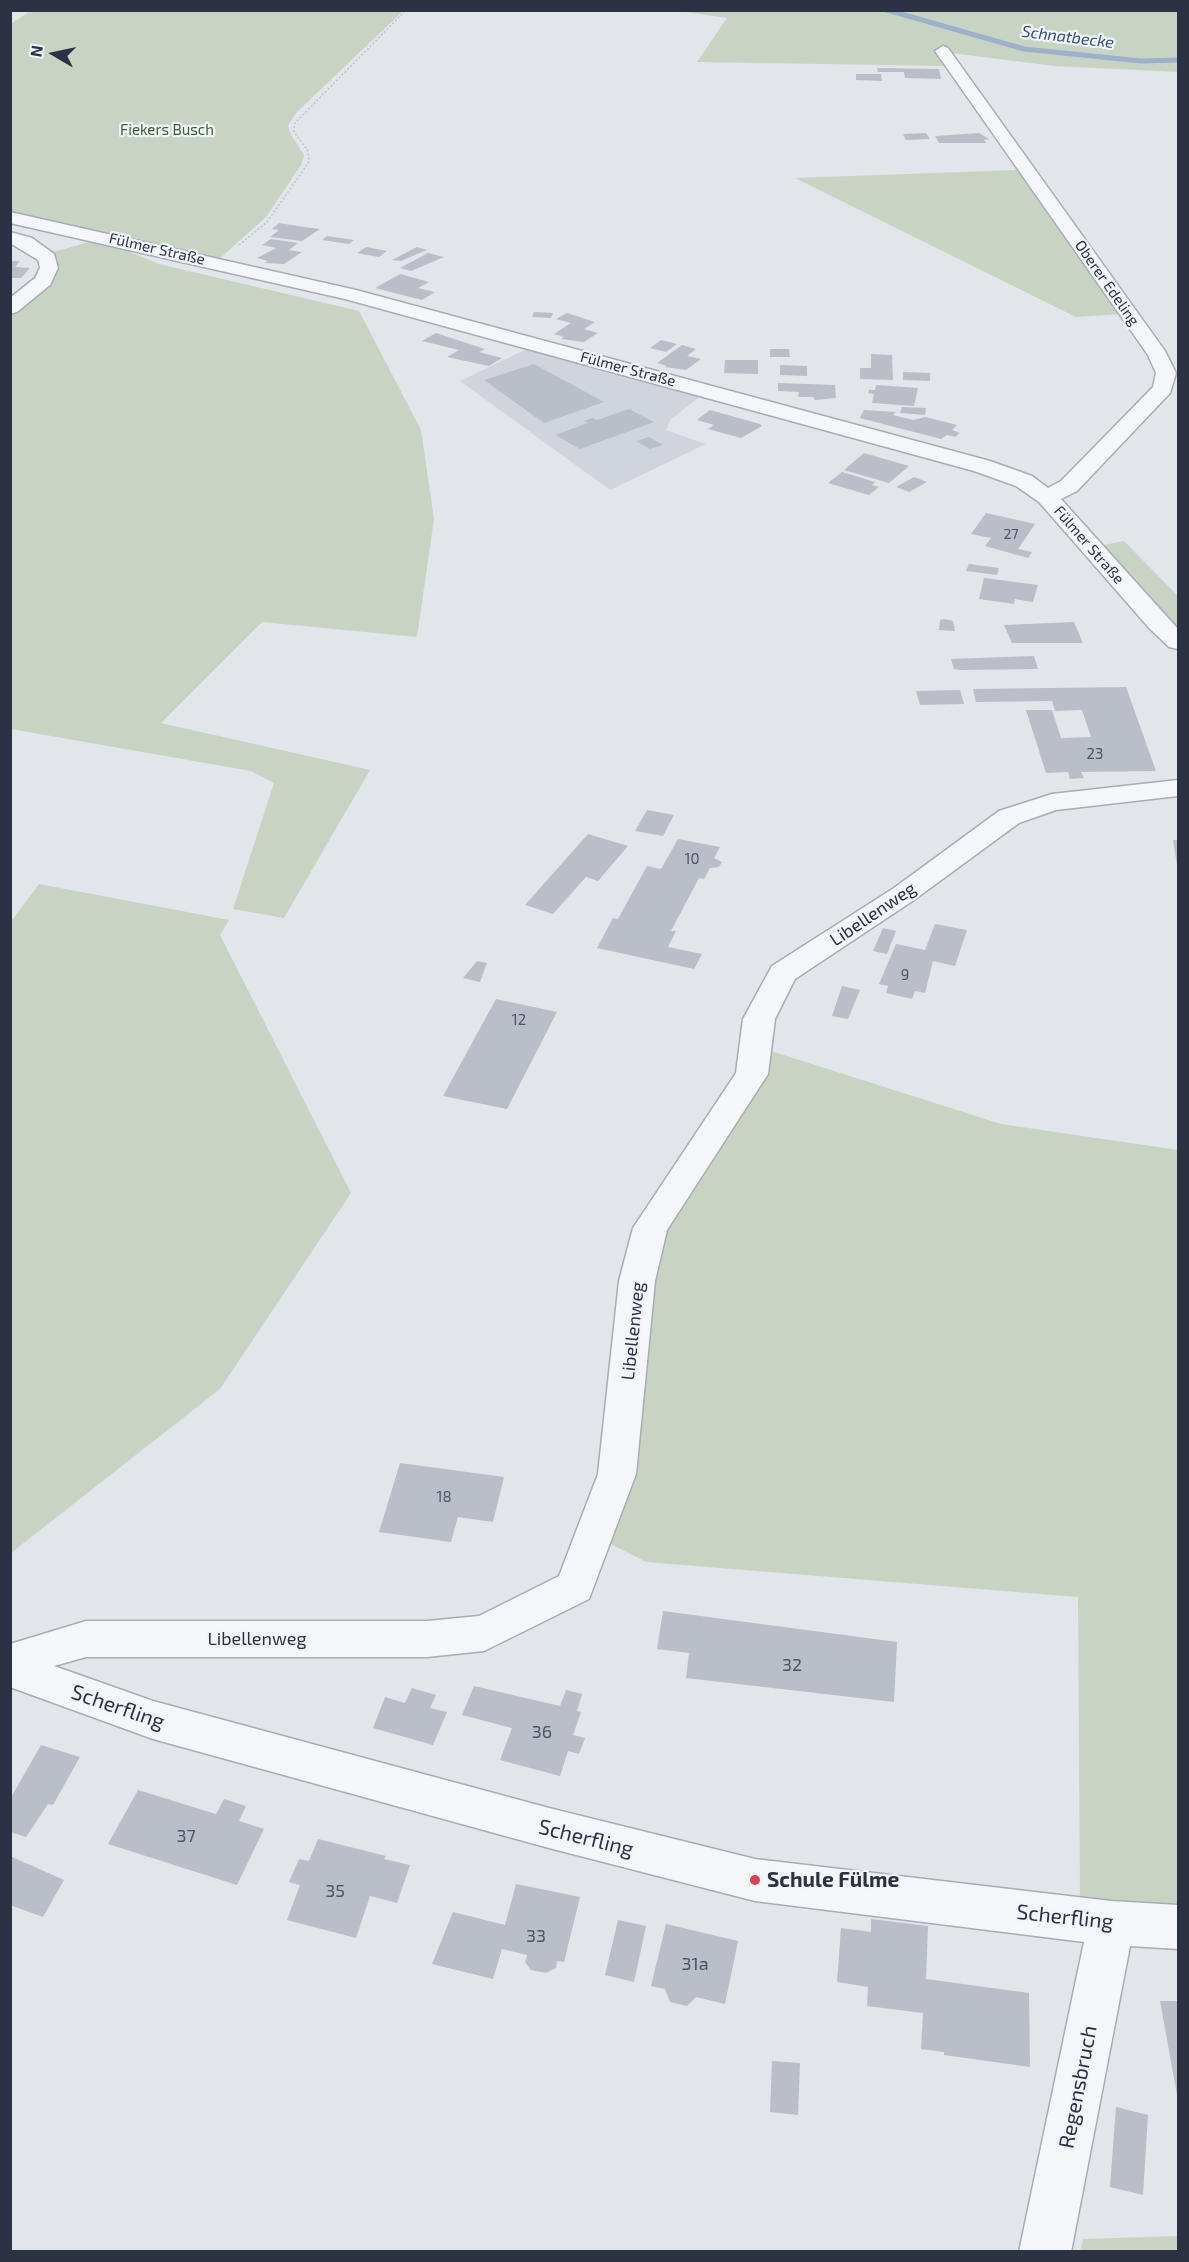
<!DOCTYPE html>
<meta charset="utf-8">
<style>
body{margin:0}
#map{position:relative;width:1189px;height:2262px;overflow:hidden;background:#e2e5ea;font-family:"Exo 2",sans-serif}
canvas{display:block}
.frame{position:absolute;inset:0;border:12px solid #2a3243;pointer-events:none}
.north{position:absolute;left:24px;top:24px;width:60px;height:60px;-webkit-text-stroke:4px #f2f4f8;paint-order:stroke;rotate:279deg;font-size:16px;font-weight:700;line-height:24px;text-align:center;color:#2a3243}
.north::after{content:'';display:block;margin:auto;width:21px;height:27px;background:#2a3243;clip-path:polygon(50% 0,100% 100%,50% 72%,0 100%)}
</style>
<div id="map">
<canvas width="1189" height="2262"></canvas>
<div class="frame"></div>
<div class="north">N</div>
</div>
<script>
const g = document.querySelector('canvas').getContext('2d');
g.lineJoin = 'round';
function fill(path, color) {
  g.fillStyle = color;
  g.fill(path, 'evenodd');
}
function shape(rows) {
  const path = new Path2D();
  for (const r of rows) {
    path.moveTo(r[0], r[1]);
    for (let i = 2; i < r.length; i += 2) path.lineTo(r[i], r[i + 1]);
  }
  return path;
}
function stroke(path, color, width, dash) {
  g.strokeStyle = color;
  g.lineWidth = width;
  g.lineCap = dash ? 'butt' : 'round';
  g.setLineDash(dash || []);
  g.stroke(path);
}
function label(font, color, halo, rows, align = 'center') {
  g.font = font + ' "Exo 2",sans-serif';
  g.lineWidth = 4.5;
  g.setLineDash([]);
  g.textBaseline = 'middle';
  g.strokeStyle = halo;
  g.fillStyle = color;
  for (const [text, x, y, turn = 0] of rows) {
    g.save();
    g.translate(x, y);
    g.rotate((+turn || 0) * Math.PI / 180);
    g.textAlign = isNaN(turn) ? turn : align;
    if (halo) g.strokeText(text, 0, 0);
    g.fillText(text, 0, 0);
    g.restore();
  }
}
fill(shape([
 [531,347,703,394,670,420,666,430,706,444,610,490,460,381]
]), '#d0d4dc');
fill(shape([
 [32,10,403,11,297,112,288,125,290,133,304,155,301,165,266,217,218,260,102,241,159,264,359,311,421,430,434,519,417,637,262,622,161,723,370,770,284,918,233,909,274,783,251,771,11,729,10,314,39,294,57,271,50,253,96,240,11,224,11,24],
 [679,11,1178,11,1178,72,1054,66,935,51,947,66,697,62,727,18],
 [1018,170,1122,314,1076,317,795,178],
 [1124,541,1178,596,1178,632,1099,546],
 [39,884,229,920,220,935,351,1193,220,1389,11,1553,10,923],
 [771,1051,1001,1124,1178,1150,1178,1906,1080,1902,1078,1597,646,1562,603,1540,660,1236,764,1077],
 [1178,2236,1178,2251,1080,2251,1083,2239]
]), '#c7d4c3');
stroke(shape([
 [887,10,1024,49,1141,61,1178,60]
]), '#9db1ca', 5);
fill(shape([
 [877,68,939,69,941,79,905,78,904,72,878,72],
 [856,74,881,74,882,81,856,80],
 [926,133,930,139,906,140,903,134],
 [979,133,989,139,984,140,986,143,939,143,935,136],
 [279,223,304,227,320,229,302,241,270,237,279,230,272,229],
 [327,236,354,240,349,244,322,240],
 [271,239,298,243,289,250,302,252,284,264,264,263,268,261,257,258,276,248,262,245],
 [366,247,387,251,379,257,357,253],
 [417,247,427,250,401,261,392,260],
 [428,253,444,257,411,271,400,268],
 [10,261,20,261,15,267,30,268,21,278,10,278],
 [400,274,429,282,418,288,435,292,422,300,375,288],
 [534,312,553,313,551,318,532,317],
 [567,313,595,322,584,329,598,333,584,342,561,339,564,337,554,334,571,323,556,319],
 [436,333,485,349,479,352,502,358,489,366,447,357,459,350,422,341],
 [661,340,677,344,666,352,650,348],
 [682,345,696,349,687,356,701,359,686,370,665,367,667,366,657,363],
 [770,349,789,349,790,357,770,357],
 [871,354,892,355,893,380,860,379,860,368,871,368],
 [725,360,758,360,758,374,724,373],
 [534,364,604,402,544,423,484,380],
 [780,365,807,366,807,376,780,375],
 [903,372,930,373,930,381,903,380],
 [778,383,835,385,836,398,815,400,813,397,798,397,799,392,778,391],
 [876,385,918,388,914,406,872,403,874,394,868,393,869,390,875,390],
 [902,407,926,408,925,415,900,413],
 [629,409,654,422,580,449,555,435,588,423,584,421,593,418,597,420],
 [710,410,760,424,762,426,741,438,708,429,714,425,697,420],
 [864,410,896,412,893,415,913,420,925,417,957,425,952,430,960,433,955,437,947,435,941,439,860,418],
 [649,437,663,445,650,449,636,441],
 [864,453,909,466,889,483,844,470],
 [842,472,875,482,872,485,879,487,869,495,828,483],
 [914,477,927,482,909,492,896,487],
 [986,513,1035,524,1018,549,1032,552,1028,558,985,546,991,538,971,534],
 [969,564,999,568,997,575,966,571],
 [984,578,1038,585,1033,602,1015,599,1014,604,979,599],
 [944,619,953,621,955,631,939,630,940,620],
 [1074,622,1083,643,1012,643,1004,625],
 [1034,656,1038,669,961,670,954,669,951,659],
 [1126,687,1156,771,1081,772,1084,778,1070,779,1068,772,1046,773,1026,710,1052,710,1061,738,1091,737,1082,710,1055,711,1052,701,976,702,973,689],
 [960,690,964,704,920,705,916,691],
 [647,810,674,815,663,836,635,831],
 [588,834,628,846,598,881,586,877,553,914,525,905],
 [678,839,720,847,714,858,722,862,719,867,710,868,704,879,699,878,671,931,676,931,668,947,702,954,694,969,597,948,613,918,618,919,647,866,661,869],
 [1173,840,1178,840,1178,865,1177,865],
 [935,924,967,930,955,966,933,961,925,993,915,991,912,999,886,993,888,986,879,984,896,944,925,950],
 [883,928,896,931,887,954,873,951],
 [477,961,487,963,480,982,463,978],
 [842,986,860,990,848,1019,832,1016],
 [496,999,557,1012,507,1109,443,1096],
 [400,1463,504,1477,493,1522,458,1517,451,1542,379,1532],
 [663,1611,897,1642,894,1702,686,1678,689,1653,657,1649],
 [474,1686,560,1706,566,1690,582,1694,577,1711,581,1712,573,1735,585,1738,579,1754,568,1751,560,1776,500,1760,512,1728,462,1715],
 [412,1688,436,1695,430,1708,447,1712,433,1745,373,1728,385,1697,405,1703],
 [41,1745,80,1757,53,1805,48,1804,26,1837,10,1832,10,1799],
 [138,1790,216,1814,224,1799,246,1806,239,1821,264,1829,237,1885,108,1844],
 [318,1839,386,1856,384,1859,410,1865,397,1903,370,1896,356,1938,287,1920,300,1885,289,1882,299,1859,309,1861],
 [10,1856,64,1880,43,1917,10,1905],
 [516,1884,580,1897,564,1962,557,1961,556,1968,546,1973,531,1970,525,1962,527,1955,502,1949,493,1979,432,1964,453,1912,505,1925],
 [871,1919,928,1926,926,1979,1029,1993,1030,2067,944,2055,944,2052,921,2049,923,2013,867,2006,868,1987,837,1982,841,1928,871,1932],
 [618,1920,646,1926,634,1982,605,1975],
 [666,1924,738,1941,725,2004,696,1997,687,2006,670,2002,665,1989,651,1986],
 [1160,2001,1178,2001,1178,2095,1177,2095],
 [772,2061,800,2063,798,2115,770,2112],
 [1116,2107,1148,2115,1143,2195,1110,2187]
]), '#b9bec8');
const street = shape([
 [943,46,948,48,1165,351,1176,373,1170,393,1077,491,1061,499,1178,629,1178,649,1169,647,1150,629,1039,502,1016,486,974,471,345,299,10,223,10,212,356,290,990,461,1032,476,1048,488,1061,481,1153,387,1156,373,1148,355,935,51,943,46],
 [10,232,32,238,54,254,58,268,50,285,17,312,10,314,10,298,35,278,40,268,38,260,10,243,10,232],
 [1178,780,1178,796,1056,810,1019,823,914,900,795,979,775,1019,768,1074,667,1230,655,1281,636,1474,589,1599,484,1651,427,1657,86,1657,54,1666,153,1701,549,1808,755,1859,1111,1901,1178,1905,1178,1949,1130,1946,1071,2252,1019,2252,1084,1942,755,1901,549,1848,153,1739,10,1687,10,1644,86,1621,427,1621,479,1616,559,1576,598,1474,619,1281,633,1228,736,1073,743,1019,772,966,894,888,999,811,1052,794,1178,780]
]);
stroke(street, '#a7acb5', 3);
stroke(shape([
 [239,245,267,222,309,162,308,151,294,132,295,123,406,10]
]), '#c0c3ca', 1.5, [2, 2]);
fill(street, '#f5f6f9');
for (const [x, y, r, color] of [
 [755,1880,6,"#cf4754"]
]) {
  const dot = new Path2D();
  dot.arc(x, y, r, 0, 2 * Math.PI);
  g.fillStyle = color;
  g.fill(dot);
  stroke(dot, '#f2f4f8', 2);
}
label('14px', '#4e5564', null, [
 ["27",1011,534]
]);
label('15px', '#3c5e37', '#f2f4f8', [
 ["Fiekers Busch",167,130]
]);
label('15px', '#2a3243', '#f2f4f8', [
 ["Fülmer Straße",157,249,13],
 ["Oberer Edeling",1107,283,55],
 ["Fülmer Straße",628,369,15],
 ["Fülmer Straße",1089,545,49]
]);
label('15px', '#4e5564', null, [
 ["23",1095,754],
 ["10",692,859],
 ["9",905,975],
 ["12",519,1020],
 ["18",444,1497]
]);
label('italic 16px', '#334e77', '#f2f4f8', [
 ["Schnatbecke",1068,37,7]
]);
label('18px', '#2a3243', '#f2f4f8', [
 ["Libellenweg",873,914,-34],
 ["Libellenweg",633,1331,-84],
 ["Libellenweg",257,1639]
]);
label('18px', '#4e5564', null, [
 ["32",792,1665],
 ["36",542,1732],
 ["37",186,1836],
 ["35",335,1891],
 ["33",536,1936],
 ["31a",695,1964]
]);
label('21px', '#2a3243', '#f2f4f8', [
 ["Scherfling",118,1707,19],
 ["Scherfling",586,1838,14],
 ["Scherfling",1065,1917,6],
 ["Regensbruch",1078,2087,-79]
]);
label('bold 21px', '#2a3243', '#f2f4f8', [
 ["Schule Fülme",767,1880]
], 'left');
</script>
